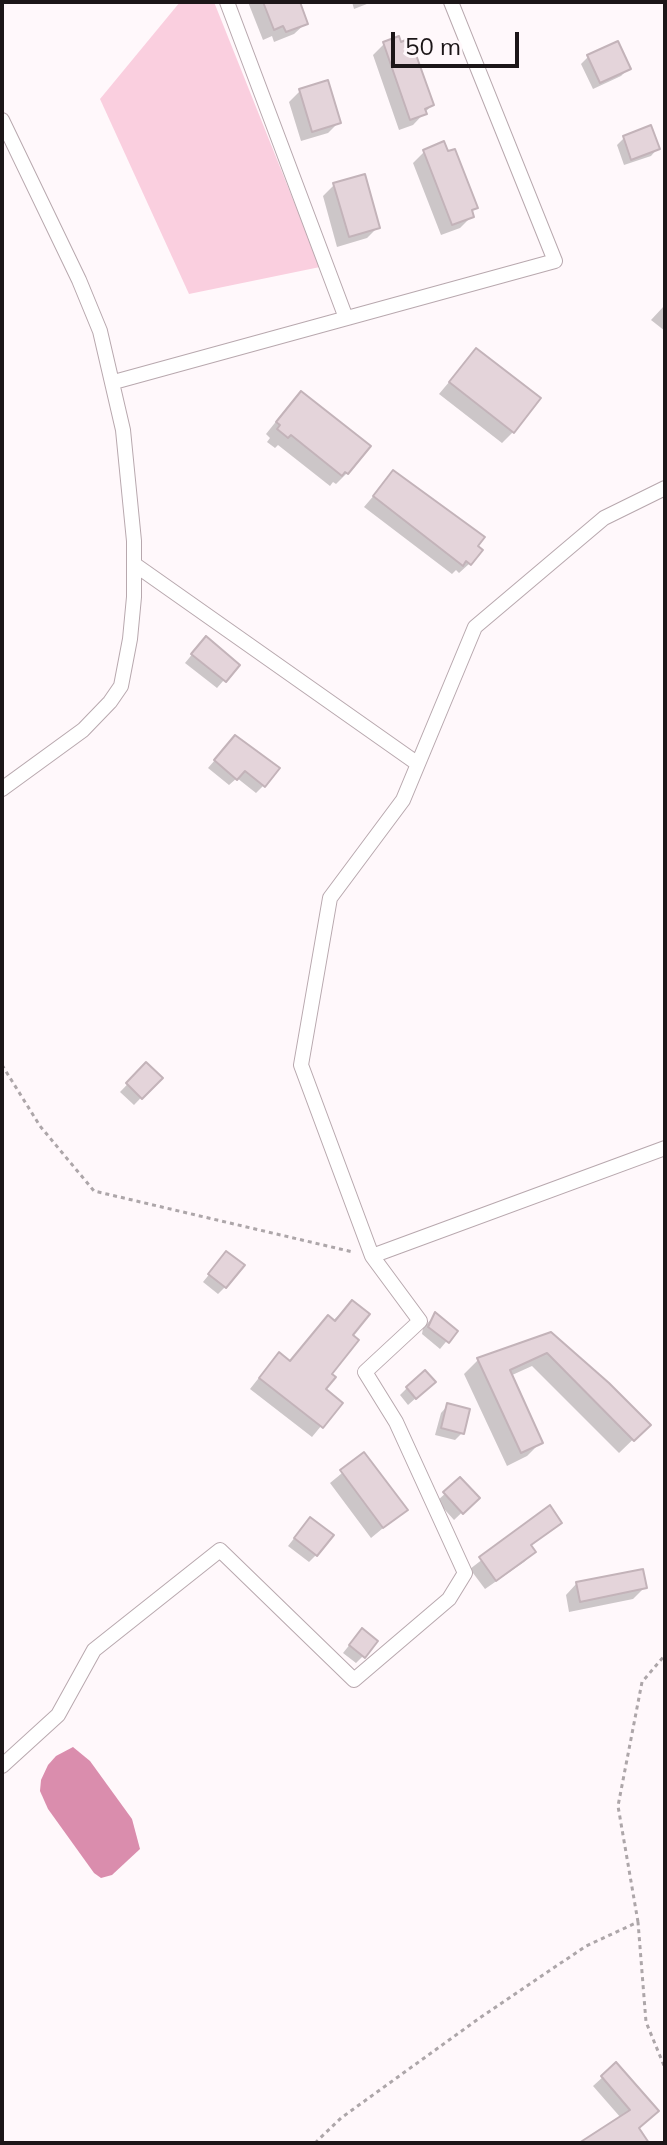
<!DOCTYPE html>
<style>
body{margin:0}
#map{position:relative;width:667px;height:2145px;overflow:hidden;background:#fff8fb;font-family:Mulish,sans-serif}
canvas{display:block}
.frame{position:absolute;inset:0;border:4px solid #1c1618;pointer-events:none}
.scale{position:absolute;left:391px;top:32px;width:128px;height:36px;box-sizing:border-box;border:4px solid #1c1618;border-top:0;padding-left:10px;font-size:24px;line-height:28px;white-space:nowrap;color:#1c1618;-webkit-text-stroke:6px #fff8fb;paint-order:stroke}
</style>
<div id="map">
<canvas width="667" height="2145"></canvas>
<div class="frame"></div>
<div class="scale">50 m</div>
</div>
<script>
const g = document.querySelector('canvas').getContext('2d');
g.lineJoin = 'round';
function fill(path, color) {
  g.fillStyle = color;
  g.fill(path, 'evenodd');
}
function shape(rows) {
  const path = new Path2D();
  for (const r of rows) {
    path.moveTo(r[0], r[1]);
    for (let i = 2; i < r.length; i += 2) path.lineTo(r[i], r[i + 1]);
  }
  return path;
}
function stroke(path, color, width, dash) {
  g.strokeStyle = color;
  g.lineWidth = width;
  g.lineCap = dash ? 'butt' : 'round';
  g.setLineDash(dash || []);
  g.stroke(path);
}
fill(shape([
 [180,2,214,2,320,267,189,294,100,99]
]), '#facfdf');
fill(shape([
 [73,1747,90,1761,132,1819,140,1849,112,1875,101,1878,94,1873,48,1809,40,1791,41,1780,48,1765,56,1756]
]), '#da8dad');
fill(shape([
 [248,2,297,2,306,23,294,34,274,42,272,36,263,40],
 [352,2,372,2,354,9],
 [384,44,432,105,413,125,399,130,373,55],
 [589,56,628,69,621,76,593,89,581,64],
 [300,91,339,122,328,133,301,141,289,102],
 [624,138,658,148,651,156,624,165,617,145],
 [424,152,476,207,470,213,472,216,460,228,441,235,413,163],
 [334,185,378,227,367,238,337,247,323,196],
 [664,306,665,307,665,331,651,320],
 [476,350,513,432,502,443,439,394],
 [290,404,347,473,336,484,333,482,330,486,278,445,275,448,267,442,270,438,266,434],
 [393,473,475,547,469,564,459,573,456,570,452,574,364,507],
 [199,646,237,665,217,688,185,663],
 [228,745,263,786,256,793,237,778,229,785,208,768],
 [146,1065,160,1078,134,1105,120,1092],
 [220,1261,225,1287,218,1294,203,1282],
 [352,1302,323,1390,340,1403,312,1437,250,1389,269,1365,290,1363],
 [435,1315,455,1331,440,1349,422,1334,423,1328],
 [550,1334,648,1425,619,1453,532,1366,510,1376,541,1442,527,1456,507,1466,464,1374,478,1360],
 [407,1388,426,1389,408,1405,400,1395],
 [448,1405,462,1433,455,1440,435,1435,441,1413],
 [364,1455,405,1510,371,1538,330,1483],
 [460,1480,477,1498,454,1520,437,1501],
 [549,1508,559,1522,530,1547,534,1552,524,1562,485,1589,470,1569],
 [303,1527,316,1555,309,1562,288,1546],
 [577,1583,645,1587,633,1599,569,1612,566,1595],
 [355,1638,363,1656,356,1663,343,1653],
 [616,2065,637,2128,647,2143,582,2143,621,2118,593,2086]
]), '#0003');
const building = shape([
 [263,2,300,2,308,24,286,32,283,26,274,30,263,2],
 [399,36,401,42,410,38,434,105,425,109,427,114,410,120,383,42,399,36],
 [618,41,631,69,600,83,587,55,618,41],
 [328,80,341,123,312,132,299,89,328,80],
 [651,125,660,149,631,160,623,136,651,125],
 [444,141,448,151,455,149,478,208,472,210,474,217,452,225,423,150,444,141],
 [365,174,380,228,349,237,333,183,365,174],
 [476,348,541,398,514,433,449,382,476,348],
 [301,391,371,446,348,474,345,472,342,476,291,435,288,438,277,429,280,425,276,422,301,391],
 [393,470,485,537,478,546,483,550,471,565,466,561,463,566,373,496,393,470],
 [206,636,240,665,226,682,191,654,206,636],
 [235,735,280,768,265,787,245,771,237,780,214,760,235,735],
 [146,1062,163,1078,142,1099,126,1083,146,1062],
 [226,1251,245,1265,226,1288,208,1274,226,1251],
 [352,1300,370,1314,353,1335,359,1340,332,1374,336,1377,326,1389,343,1403,323,1428,259,1378,279,1352,290,1361,328,1315,335,1321,352,1300],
 [435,1312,458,1331,449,1343,428,1327,435,1312],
 [551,1332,609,1383,651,1425,634,1441,547,1353,510,1370,543,1443,521,1453,477,1358,551,1332],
 [425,1370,436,1382,416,1399,406,1387,425,1370],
 [447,1403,470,1409,464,1434,441,1428,447,1403],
 [364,1452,408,1510,383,1528,340,1470,364,1452],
 [460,1477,480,1498,463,1514,443,1492,460,1477],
 [550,1505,562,1523,531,1545,536,1552,496,1581,479,1557,550,1505],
 [310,1517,334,1535,317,1556,294,1538,310,1517],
 [643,1569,647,1588,580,1602,576,1582,643,1569],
 [362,1628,378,1641,365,1658,349,1645,362,1628],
 [616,2062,659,2111,639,2128,649,2143,579,2143,630,2110,601,2076,616,2062]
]);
fill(building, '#e4d4da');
stroke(building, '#c3b3b9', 2);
const minor = shape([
 [227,2,346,318],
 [2,120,79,280,100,331,123,430,134,541,134,597,130,639,121,686,110,702,83,730,2,789],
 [114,382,555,261,451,2],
 [134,564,418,764],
 [372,1256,301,1065,330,898,403,800,475,627,604,518,665,488],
 [2,1766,58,1715,94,1650,220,1550,354,1680,449,1599,465,1573,396,1422,365,1372,420,1321,372,1256,665,1148]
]);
stroke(minor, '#b8a8ae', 16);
stroke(shape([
 [2,1065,40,1126,94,1191,353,1252],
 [638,1922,618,1806,642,1682,665,1655],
 [315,2143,341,2118,481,2017,586,1946,638,1922,646,2022,665,2068]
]), '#ada6a9', 3, [4, 4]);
stroke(minor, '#fff', 14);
</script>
